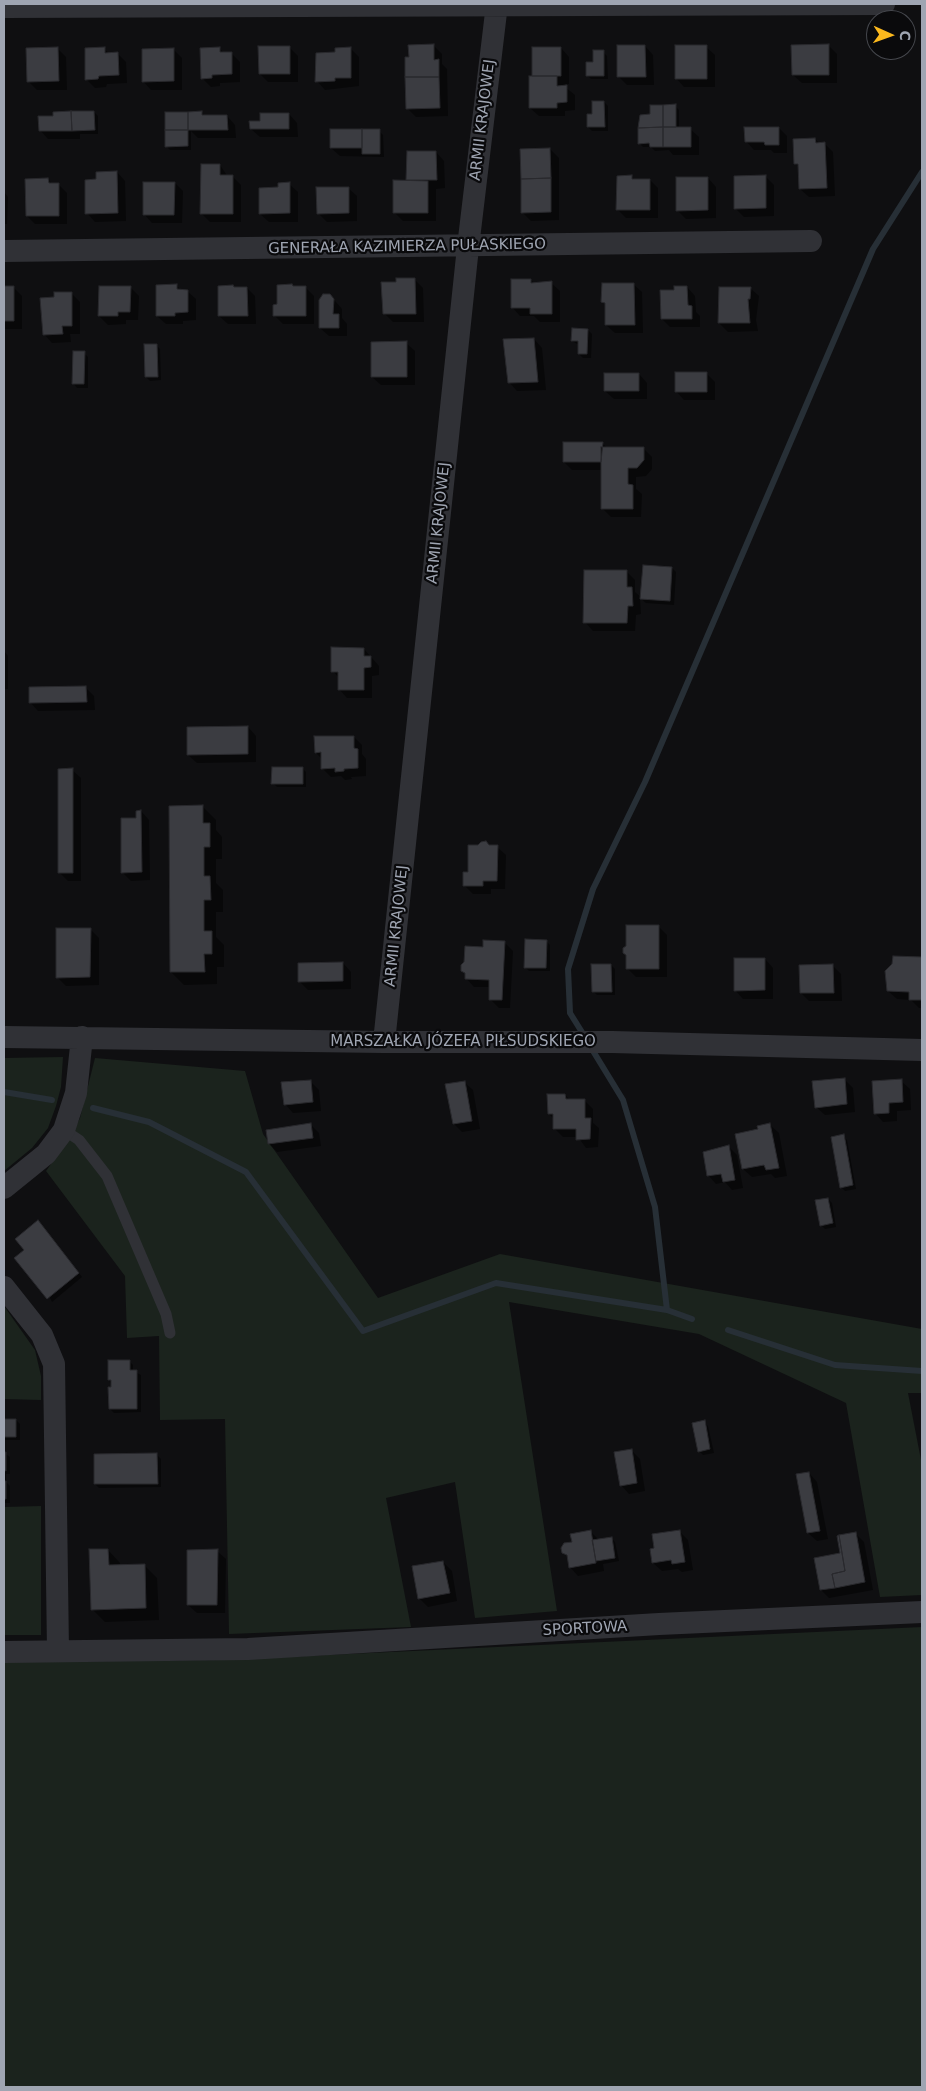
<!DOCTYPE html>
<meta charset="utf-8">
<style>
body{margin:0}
#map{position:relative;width:926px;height:2091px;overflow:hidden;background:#0f0f11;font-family:"DejaVu Sans",sans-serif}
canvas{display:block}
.frame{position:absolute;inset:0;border:5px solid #9fa5b2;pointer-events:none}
.north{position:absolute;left:866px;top:10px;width:50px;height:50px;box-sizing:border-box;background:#0a0a0c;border:1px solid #46484e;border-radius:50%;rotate:92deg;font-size:14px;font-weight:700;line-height:20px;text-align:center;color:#9fa5b2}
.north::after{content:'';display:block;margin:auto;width:18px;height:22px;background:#fbb81d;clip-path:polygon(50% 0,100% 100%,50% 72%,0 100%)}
</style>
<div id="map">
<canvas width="926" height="2091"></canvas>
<div class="frame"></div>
<div class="north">С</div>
</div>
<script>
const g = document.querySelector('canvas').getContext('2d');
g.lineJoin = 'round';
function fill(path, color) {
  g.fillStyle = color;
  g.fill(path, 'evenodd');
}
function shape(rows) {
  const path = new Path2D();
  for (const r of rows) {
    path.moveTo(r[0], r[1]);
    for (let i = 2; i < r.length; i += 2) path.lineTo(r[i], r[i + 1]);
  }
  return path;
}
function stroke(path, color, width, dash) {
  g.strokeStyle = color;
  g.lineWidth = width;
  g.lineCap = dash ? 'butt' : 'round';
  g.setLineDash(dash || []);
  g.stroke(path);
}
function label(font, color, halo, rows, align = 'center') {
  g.font = font + ' "DejaVu Sans",sans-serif';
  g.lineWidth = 4.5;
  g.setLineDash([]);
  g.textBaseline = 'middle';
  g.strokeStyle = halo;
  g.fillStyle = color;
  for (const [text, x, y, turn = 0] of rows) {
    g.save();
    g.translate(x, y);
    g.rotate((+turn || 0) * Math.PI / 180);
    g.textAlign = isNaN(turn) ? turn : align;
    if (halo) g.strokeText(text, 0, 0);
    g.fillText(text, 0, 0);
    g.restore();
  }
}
fill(shape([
 [63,1057,61,1087,56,1106,48,1128,32,1148,4,1171,4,1058],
 [95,1058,245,1071,263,1134,378,1298,500,1254,922,1329,922,1393,908,1393,922,1465,922,1595,880,1597,846,1403,699,1334,509,1302,557,1611,475,1618,455,1482,386,1498,411,1627,229,1634,225,1419,160,1420,159,1336,127,1338,125,1276,46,1171,70,1138,80,1118],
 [4,1306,35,1350,41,1376,41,1400,4,1399],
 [41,1506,41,1635,4,1635,4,1507],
 [922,1627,922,2087,4,2087,4,1662,221,1660]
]), '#1b231d');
fill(shape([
 [828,45,837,54,837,83,802,83,793,75],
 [434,46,442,54,442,64,447,69,448,116,416,117,407,108,410,58],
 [645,46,653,55,654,85,627,85,619,77],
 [289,47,298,56,298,82,268,82,260,74],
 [706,47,715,55,715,87,684,87,676,78],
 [219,48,224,53,231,53,240,62,240,82,220,83,220,86,211,87,202,78],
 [561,48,569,57,569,84,565,84,565,87,575,95,575,110,565,111,565,116,539,116,530,108,533,77],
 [58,49,66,57,67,90,37,90,28,81],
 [104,49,110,54,118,54,126,62,127,83,107,84,106,87,95,88,87,80],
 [173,49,182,58,182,90,151,90,143,81],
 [351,49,359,57,359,86,325,90,317,81,336,54],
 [603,52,607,56,608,79,591,79,587,75],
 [604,102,608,106,608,131,592,131,588,127,593,115],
 [675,106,679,110,679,129,690,129,699,137,699,155,673,155,669,150,655,151,651,147,643,147,639,143,651,115],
 [94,112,98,116,98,134,80,134,80,139,48,139,40,130],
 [202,113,206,117,227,116,235,125,236,138,198,138,191,131,191,150,170,150,166,146],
 [289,114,297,123,298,137,260,137,251,129,262,122],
 [779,128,787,136,787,153,774,153,771,150,754,150,746,141],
 [379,131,383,135,384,157,340,156,331,148],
 [815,139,820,144,825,144,833,152,835,196,809,197,800,189,800,168,795,163],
 [550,149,559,158,559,220,531,221,522,212],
 [408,152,436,152,444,161,445,188,436,189,436,221,403,221,394,212,407,182],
 [220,165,228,177,233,177,241,185,241,222,210,222,202,214],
 [117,172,125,181,126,221,95,222,87,213,97,181],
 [631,176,635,180,650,180,658,188,658,218,626,218,618,210],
 [766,177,774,185,774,216,744,217,735,208],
 [708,178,716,187,716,218,686,219,677,210],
 [48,179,52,184,58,184,67,193,67,224,35,224,27,216],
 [175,183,183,191,182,223,152,223,144,214],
 [289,184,298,192,298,222,269,222,260,214,279,188],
 [348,188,357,196,357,221,327,222,318,213],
 [4,192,8,197,7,224,4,224],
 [414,279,423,288,424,322,393,322,384,313,397,283],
 [531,280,535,284,551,283,560,291,560,322,540,322,534,316,520,316,512,307],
 [633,284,642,292,643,333,615,333,606,325,606,305,602,301],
 [177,286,182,291,187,291,196,299,196,320,183,321,183,324,166,324,157,316],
 [4,287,13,287,22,296,22,329,4,329],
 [305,287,314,296,314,324,283,324,274,315],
 [687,287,695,296,696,312,700,316,700,327,670,327,662,319,675,291],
 [131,288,139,296,138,320,126,320,126,324,108,325,99,316],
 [247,288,255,296,256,324,228,324,219,316],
 [750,288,759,296,756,320,758,331,728,332,719,323],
 [71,293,80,302,80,334,70,334,71,342,52,343,44,334,42,299,55,299],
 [330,295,342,309,342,318,347,324,347,336,329,336,320,328],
 [588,330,592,334,591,358,583,358,579,354,579,345,572,341],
 [534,339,542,348,546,390,517,391,509,382],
 [406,343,415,351,415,385,381,385,372,377],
 [156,345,160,349,161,380,150,381,146,377],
 [84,353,88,357,88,388,77,388,74,384],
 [706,373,715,382,715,400,684,400,676,391],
 [639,374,647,383,647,399,614,399,605,391],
 [602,443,607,448,643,448,652,457,652,469,646,476,636,477,636,489,642,494,641,517,611,517,602,508,602,470,572,470,564,462],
 [672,568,676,572,674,605,646,603,640,598,641,614,636,615,635,631,593,631,585,622,627,572,635,580,635,592,642,598],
 [364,649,379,666,379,675,372,676,372,698,347,698,339,689,339,678,333,671],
 [4,651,8,656,8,689,4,689],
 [86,688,94,696,95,710,38,711,30,702],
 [248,727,256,736,256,762,197,763,188,755],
 [354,737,362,745,362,754,366,759,366,776,351,777,352,779,345,780,341,776,331,777,322,768,322,759,316,753],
 [302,768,306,772,306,787,277,787,273,783],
 [72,770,81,778,81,881,68,881,59,872],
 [203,807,216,820,216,830,222,837,222,859,216,859,216,883,223,890,223,912,216,912,216,937,224,945,224,967,217,967,217,984,184,985,171,972],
 [141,811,149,820,150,880,131,881,122,872],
 [489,847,497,847,506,855,505,889,491,889,491,894,473,894,464,885,469,873],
 [658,926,667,935,667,977,636,977,627,968],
 [90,929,99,938,99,985,66,986,57,977],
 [546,941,550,945,550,971,529,971,525,967],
 [504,942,513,951,510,1008,499,1008,490,999,490,987,474,987,466,978,484,948],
 [922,958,922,1008,919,1008,911,1000,897,999,888,991],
 [765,959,773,968,773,999,743,999,735,990],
 [343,963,351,972,351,989,308,990,299,981],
 [611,965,615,969,615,995,597,995,593,991],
 [833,966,841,974,842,1001,809,1001,801,993],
 [844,1079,853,1088,855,1112,825,1115,816,1107],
 [310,1081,319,1090,321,1111,293,1113,285,1104],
 [901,1081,910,1089,911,1110,897,1111,897,1121,883,1122,875,1113],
 [464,1082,473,1090,480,1129,462,1132,454,1124],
 [565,1095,570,1100,584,1100,593,1109,593,1123,599,1128,598,1147,586,1148,578,1137,563,1137,555,1129,554,1119,549,1114],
 [311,1125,319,1133,321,1146,277,1152,269,1144],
 [770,1125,779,1133,787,1176,775,1178,771,1174,752,1177,743,1169],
 [843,1136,847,1140,856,1189,845,1191,841,1187],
 [729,1147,737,1155,743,1188,732,1190,725,1182,716,1184,708,1175],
 [828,1199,832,1203,836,1227,825,1229,821,1225],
 [41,1226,82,1277,52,1302,26,1250],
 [129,1361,133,1365,133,1371,141,1375,141,1412,114,1413,110,1409,112,1389,109,1379],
 [4,1420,16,1420,20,1424,20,1440,4,1440],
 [704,1422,708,1426,714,1453,703,1455,699,1451],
 [631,1450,640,1459,645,1491,629,1494,621,1485],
 [4,1453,10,1457,10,1474,6,1474,6,1482,10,1486,10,1503,4,1503],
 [157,1455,161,1459,161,1487,99,1488,95,1484],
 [809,1473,817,1482,828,1539,817,1541,808,1533],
 [590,1531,599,1540,611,1538,615,1542,619,1561,603,1564,604,1571,578,1576,570,1567,568,1557,563,1552],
 [680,1532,688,1540,693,1570,682,1572,678,1569,662,1571,653,1563,655,1549],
 [855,1533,864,1542,873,1590,829,1598,821,1590],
 [108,1550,120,1563,120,1566,144,1565,157,1578,159,1620,105,1622,92,1609],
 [217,1551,226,1559,225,1613,197,1613,188,1605],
 [443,1562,452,1571,457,1601,428,1607,419,1598]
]), '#0007');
stroke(shape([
 [585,1037,570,1013,568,969,593,889,645,782,873,249,922,172],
 [590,1046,623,1100,655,1207,667,1310],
 [4,1092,52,1100],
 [93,1108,149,1122,246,1172,363,1331,496,1283,667,1310,692,1319],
 [728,1330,835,1365,922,1371]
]), '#272f36', 6);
const building = shape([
 [434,44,434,60,439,59,439,77,405,77,405,57,409,57,408,45,434,44],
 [829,44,829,75,792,75,791,45,829,44],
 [617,45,645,45,646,77,617,77,617,45],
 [675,45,707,45,707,79,675,79,675,45],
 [258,46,290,46,290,74,259,74,258,46],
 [58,47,59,81,27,82,26,48,58,47],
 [105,47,105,53,118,52,119,75,99,76,98,79,85,80,85,48,105,47],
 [220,47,220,52,232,52,232,74,212,75,212,78,201,79,200,48,220,47],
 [351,47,351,78,335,78,335,81,315,82,316,53,335,52,335,48,351,47],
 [532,47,561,47,561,76,532,76,532,47],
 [174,48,174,81,142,82,142,49,174,48],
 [593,50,604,50,604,76,586,76,586,62,593,62,593,50],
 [529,76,557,76,557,86,567,85,567,102,557,103,557,108,529,108,529,76],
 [405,77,439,77,440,108,406,109,405,77],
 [592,101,604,101,605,127,587,127,587,114,592,114,592,101],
 [676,104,676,127,663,127,663,105,676,104],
 [650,105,663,105,663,127,638,128,640,115,650,114,650,105],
 [71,111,94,111,95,130,72,131,71,111],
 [71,111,72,131,39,131,38,116,53,116,53,112,71,111],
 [202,111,202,115,227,115,228,130,188,130,188,112,202,111],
 [165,112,188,112,188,130,165,130,165,112],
 [260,113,289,113,289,129,250,129,249,121,260,121,260,113],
 [663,127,691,127,691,147,663,147,663,127],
 [663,127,663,147,650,147,649,143,638,144,638,128,663,127],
 [744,127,779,127,779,145,765,145,764,142,745,142,744,127],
 [330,129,362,129,362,148,330,148,330,129],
 [362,129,380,129,380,154,362,154,362,129],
 [165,130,188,130,188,146,165,147,165,130],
 [815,138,816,143,825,142,827,188,799,189,798,164,794,164,793,139,815,138],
 [550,148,551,178,521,179,520,149,550,148],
 [407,151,436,151,437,180,406,180,407,151],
 [201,164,220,164,220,175,233,175,233,214,200,214,201,164],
 [117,171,118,213,85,214,85,180,96,179,96,172,117,171],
 [632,175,632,179,650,179,650,210,616,210,617,176,632,175],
 [766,175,766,208,734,209,734,176,766,175],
 [676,177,708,177,708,210,676,211,676,177],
 [48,178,49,183,59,183,59,216,26,216,25,179,48,178],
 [551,178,551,212,521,213,521,179,551,178],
 [393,180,428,181,428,213,393,213,393,180],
 [143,182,175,182,174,215,143,215,143,182],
 [290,182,290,213,259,214,259,188,278,187,278,183,290,182],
 [316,187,349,187,349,213,317,214,316,187],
 [396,278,415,278,416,314,383,314,381,282,396,282,396,278],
 [511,279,531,279,531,283,552,281,552,314,530,314,530,308,511,308,511,279],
 [602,283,634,283,635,325,605,325,605,303,601,302,602,283],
 [177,284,177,289,188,290,188,312,175,313,175,316,156,316,156,285,177,284],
 [292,284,293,286,306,286,306,316,273,316,273,305,277,304,277,285,292,284],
 [233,285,234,287,247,287,248,316,218,316,218,286,233,285],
 [4,286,14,286,14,321,4,321,4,286],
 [99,286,131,286,130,312,118,312,118,316,98,316,99,286],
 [674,286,687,286,688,305,692,306,692,319,661,319,660,290,674,290,674,286],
 [719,287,751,287,750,299,748,299,750,323,718,323,719,287],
 [54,292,72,292,72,326,62,326,63,334,43,335,40,298,54,297,54,292],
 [323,294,330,294,334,299,333,314,339,314,339,328,319,328,319,300,323,294],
 [572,328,588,329,587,354,578,354,578,341,571,341,572,328],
 [534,338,538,382,508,383,503,339,534,338],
 [407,341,407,377,371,377,371,342,407,341],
 [144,344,157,344,158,377,145,377,144,344],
 [73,351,85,351,84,384,72,384,73,351],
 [675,372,707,372,707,392,675,392,675,372],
 [604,373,639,373,639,391,604,391,604,373],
 [563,442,603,442,601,462,563,462,563,442],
 [601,447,644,447,644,460,637,468,628,468,628,484,633,485,633,509,601,509,601,447],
 [643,565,672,567,670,601,640,599,643,565],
 [584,570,627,570,627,587,632,587,633,606,628,606,627,623,583,623,584,570],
 [331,647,364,648,364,656,371,656,371,667,364,668,364,690,338,690,338,672,331,672,331,647],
 [86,686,87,702,29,703,29,687,86,686],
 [248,726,248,754,187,755,187,727,248,726],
 [314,736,354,736,354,748,358,749,358,768,344,769,344,771,335,772,335,768,321,769,321,752,315,753,314,736],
 [272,767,303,767,303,784,271,784,272,767],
 [73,768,73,873,58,873,58,769,73,768],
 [203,805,203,823,210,823,210,847,204,847,204,876,210,876,211,900,204,900,204,931,212,931,212,954,204,954,205,972,170,972,169,806,203,805],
 [141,810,142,872,121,873,121,818,136,818,136,811,141,810],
 [486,841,489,845,498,845,497,881,483,881,483,886,463,886,463,872,468,872,468,845,478,845,481,842,486,841],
 [626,925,659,925,659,969,626,969,626,955,623,953,623,948,626,946,626,925],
 [56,928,91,928,90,977,56,978,56,928],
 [525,939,547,940,546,968,524,968,525,939],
 [483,940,505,941,502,1000,489,1000,489,980,465,979,465,973,461,971,461,965,464,962,465,946,483,947,483,940],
 [893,956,922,957,922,1000,909,1000,909,992,887,991,885,971,892,964,893,956],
 [734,958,765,958,765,990,734,991,734,958],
 [343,962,343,981,298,982,298,963,343,962],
 [591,964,611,964,612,992,592,992,591,964],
 [833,964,834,993,800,993,799,965,833,964],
 [845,1078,847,1104,815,1108,812,1081,845,1078],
 [902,1079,903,1102,889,1103,889,1113,874,1114,872,1081,902,1079],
 [311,1080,313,1102,284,1105,281,1082,311,1080],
 [465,1081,472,1121,453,1124,445,1084,465,1081],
 [547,1094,565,1094,566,1099,585,1099,585,1118,591,1118,590,1139,576,1140,576,1129,553,1129,553,1114,548,1114,547,1094],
 [311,1123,313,1138,268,1144,266,1130,311,1123],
 [770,1123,779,1168,766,1170,764,1165,742,1169,735,1134,758,1129,757,1126,770,1123],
 [844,1134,853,1185,840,1188,831,1137,844,1134],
 [729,1145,735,1180,723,1182,721,1174,707,1176,703,1152,729,1145],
 [828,1198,833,1223,820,1226,815,1200,828,1198],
 [38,1220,79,1273,47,1299,14,1258,24,1250,15,1239,38,1220],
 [108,1360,130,1360,130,1370,137,1370,137,1409,109,1409,108,1387,111,1387,111,1380,108,1380,108,1360],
 [4,1419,16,1419,16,1437,4,1437,4,1419],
 [705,1420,710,1449,698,1452,692,1423,705,1420],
 [632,1449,637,1483,620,1486,614,1452,632,1449],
 [4,1452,6,1452,6,1471,4,1470,4,1452],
 [157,1453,158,1484,94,1484,94,1454,157,1453],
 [809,1472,820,1531,807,1533,796,1474,809,1472],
 [4,1481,6,1481,6,1499,4,1499,4,1481],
 [591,1530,596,1563,569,1568,567,1555,562,1553,561,1548,564,1543,572,1542,570,1534,591,1530],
 [680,1530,685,1562,672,1564,671,1560,652,1563,650,1549,654,1548,652,1534,680,1530],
 [856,1532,865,1582,835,1588,832,1574,845,1571,839,1535,856,1532],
 [839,1535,845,1571,832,1574,835,1588,820,1590,814,1558,840,1553,837,1536,839,1535],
 [612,1537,615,1558,596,1561,592,1540,612,1537],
 [89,1549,108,1549,109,1565,145,1564,146,1608,91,1610,89,1549],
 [218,1549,217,1605,187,1605,187,1550,218,1549],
 [443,1561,450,1593,418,1599,412,1566,443,1561]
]);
fill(building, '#3b3c41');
stroke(building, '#29292d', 1);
stroke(shape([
 [64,1130,79,1140,107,1176,166,1314,170,1333]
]), '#303136', 11);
stroke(shape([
 [4,7,884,4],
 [4,251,811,241],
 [4,1037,384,1042,612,1042,922,1050],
 [384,1042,468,247,497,4],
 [4,1188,46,1154,64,1130,76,1093,82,1037],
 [4,1287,42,1335,54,1364,58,1651],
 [4,1652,248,1649,659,1624,922,1612]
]), '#303136', 22);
label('15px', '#9fa5b2', '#0a0a0c', [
 ["ARMII KRAJOWEJ",483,120,-83],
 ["GENERAŁA KAZIMIERZA PUŁASKIEGO",407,247,-1],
 ["ARMII KRAJOWEJ",439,523,-84],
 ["ARMII KRAJOWEJ",397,926,-84],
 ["MARSZAŁKA JÓZEFA PIŁSUDSKIEGO",463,1042],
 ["SPORTOWA",585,1629,-3]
]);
</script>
